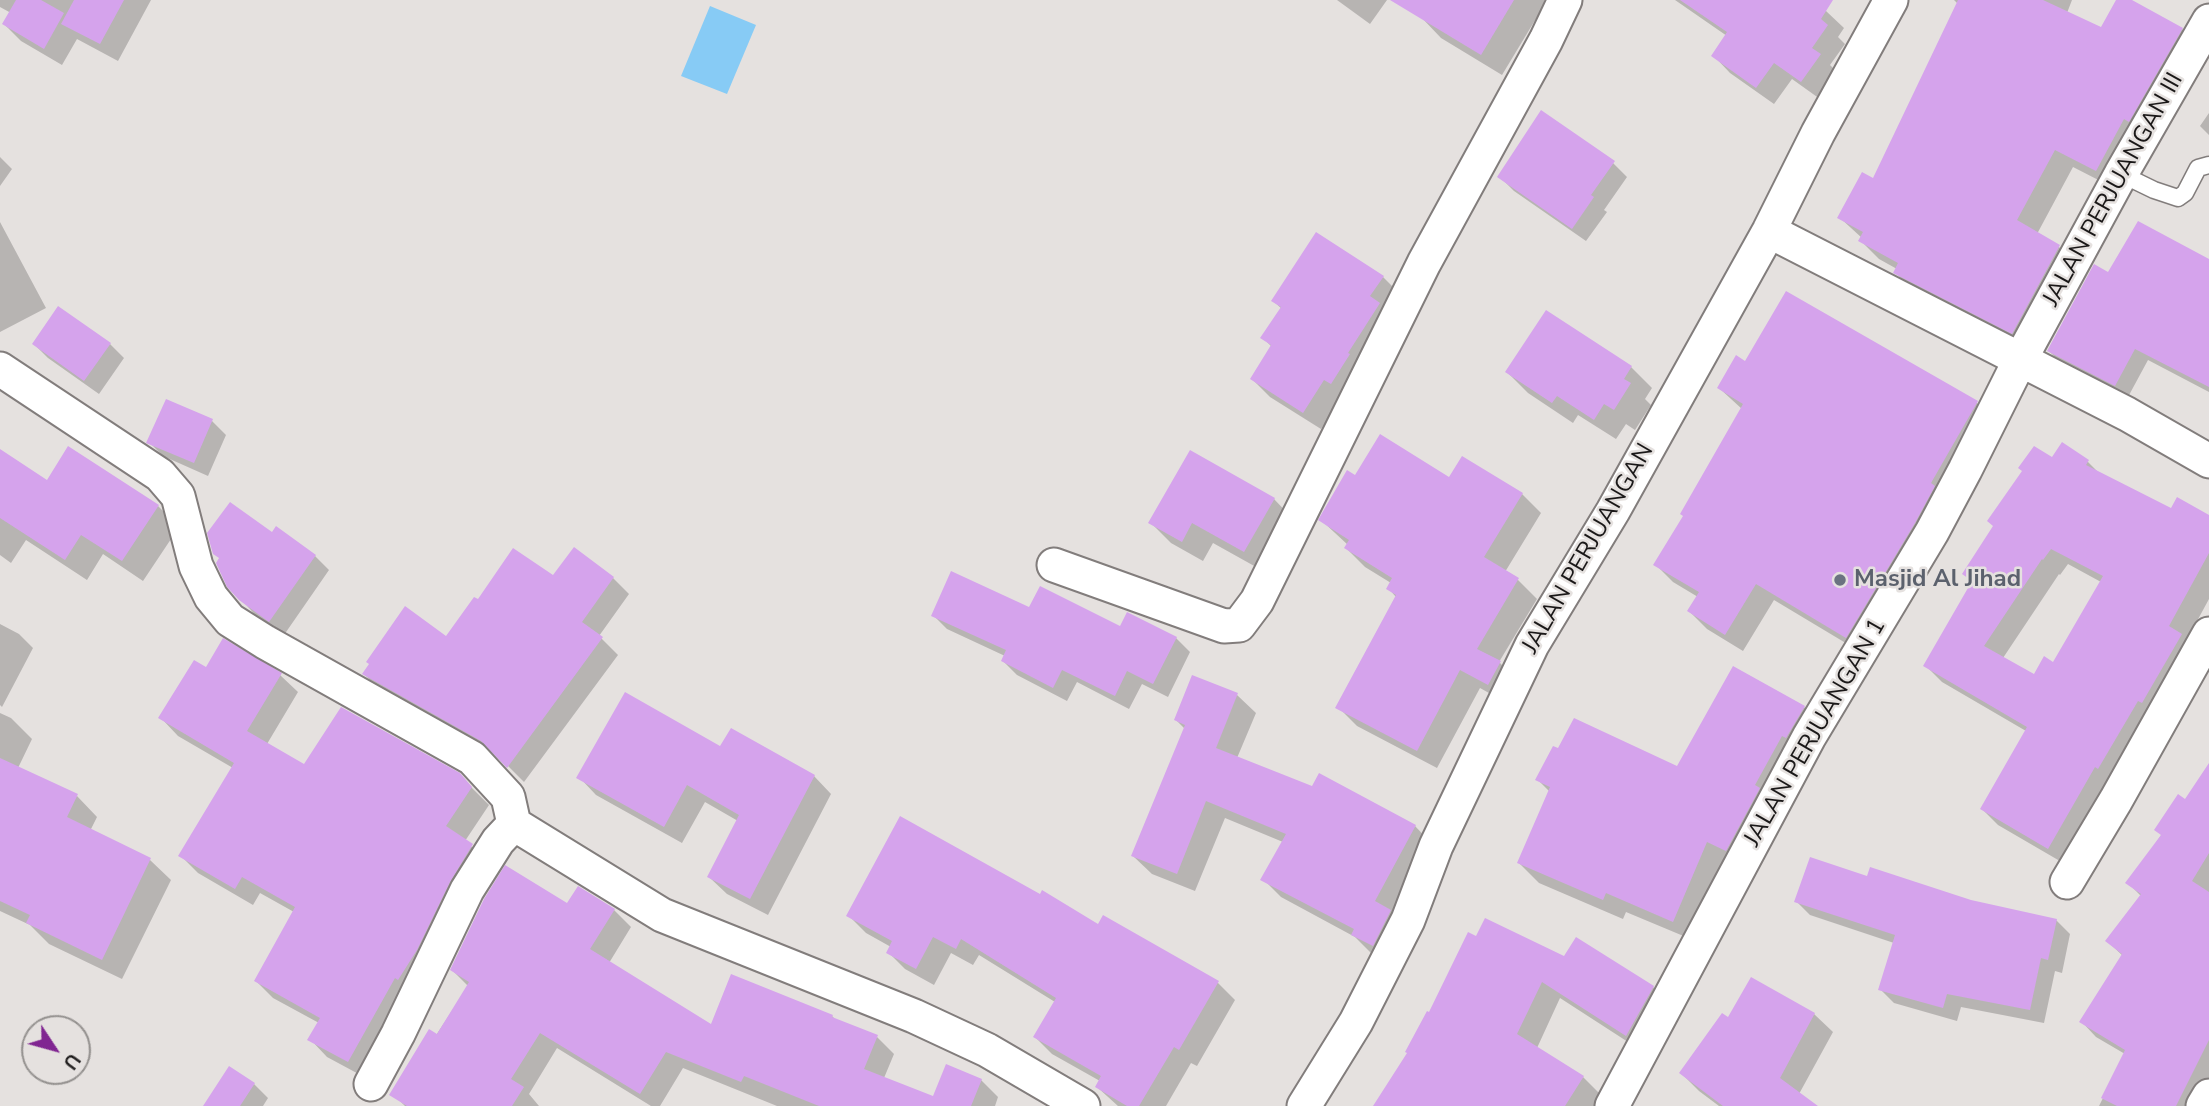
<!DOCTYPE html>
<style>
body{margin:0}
#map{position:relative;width:2209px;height:1106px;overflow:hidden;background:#e5e1df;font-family:"Nunito Sans",sans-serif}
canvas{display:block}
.north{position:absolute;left:21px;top:1015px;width:70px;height:70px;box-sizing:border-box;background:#e5e1df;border:2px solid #94918f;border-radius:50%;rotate:126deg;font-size:19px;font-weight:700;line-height:28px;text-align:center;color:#1a1818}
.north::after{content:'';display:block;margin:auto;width:24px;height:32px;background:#802591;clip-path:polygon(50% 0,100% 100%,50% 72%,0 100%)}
</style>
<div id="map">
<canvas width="2209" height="1106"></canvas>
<div class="north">U</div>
</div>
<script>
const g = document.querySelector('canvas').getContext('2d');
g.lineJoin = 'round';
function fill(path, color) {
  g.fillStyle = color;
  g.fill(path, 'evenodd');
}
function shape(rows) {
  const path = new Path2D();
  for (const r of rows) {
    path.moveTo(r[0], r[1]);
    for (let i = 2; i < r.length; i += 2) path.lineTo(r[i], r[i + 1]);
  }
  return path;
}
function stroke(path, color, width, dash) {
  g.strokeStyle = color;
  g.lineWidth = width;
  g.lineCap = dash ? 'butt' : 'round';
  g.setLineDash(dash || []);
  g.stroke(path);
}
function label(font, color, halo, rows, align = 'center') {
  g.font = font + ' "Nunito Sans",sans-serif';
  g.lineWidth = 5;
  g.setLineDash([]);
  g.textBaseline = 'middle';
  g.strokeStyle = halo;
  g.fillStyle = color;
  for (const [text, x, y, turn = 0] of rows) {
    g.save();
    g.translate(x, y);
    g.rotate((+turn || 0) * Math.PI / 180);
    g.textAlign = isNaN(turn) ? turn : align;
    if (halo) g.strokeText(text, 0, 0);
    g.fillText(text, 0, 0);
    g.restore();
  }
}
fill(shape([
 [710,6,756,25,727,94,681,76]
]), '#87cbf5');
fill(shape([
 [0,0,151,0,118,61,77,39,62,65,21,41,4,24,11,13,0,7],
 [1337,0,1387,0,1370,24],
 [1431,0,1544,0,1546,2,1502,75,1441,38,1421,17],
 [1675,0,1811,0,1826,11,1844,28,1838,37,1845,44,1830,65,1838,73,1820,99,1792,79,1774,104,1730,73,1713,55,1727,36],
 [1954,0,2072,0,2067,13,2102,29,2118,0,2128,0,2182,29,2200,47,2114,188,2073,167,2037,234,2059,247,2078,265,2031,351,1913,291,1895,272,1897,269,1879,259,1861,241,1862,238,1839,217,1874,180,1958,4],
 [2209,113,2209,135,2200,126],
 [0,157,12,169,0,186],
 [1613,163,1627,177,1604,210,1607,212,1586,241,1514,191,1500,177],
 [0,222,46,308,0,332],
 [2209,261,2209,392,2148,360,2128,397,2061,363,2049,351,2109,274],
 [1383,277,1401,295,1343,396,1321,429,1270,397,1252,379,1272,347,1263,338,1282,309,1273,301],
 [58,309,110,344,124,358,99,394,48,358,34,344],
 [1745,363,1977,403,1994,420,1864,654,1774,600,1743,651,1707,629,1689,611,1698,597,1673,582,1655,564,1685,516,1742,409,1719,388],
 [1631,367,1652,388,1645,399,1651,405,1635,430,1626,424,1616,439,1578,415,1573,423,1528,393,1507,372],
 [167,401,212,421,226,435,208,476,163,456,149,442],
 [2063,445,2088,462,2100,474,2172,510,2209,517,2209,599,2065,864,1998,825,1982,809,2026,731,1942,682,1926,666,1973,583,1964,574],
 [2068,564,2101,582,2054,664,2034,676,2003,658,2059,574,2060,575],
 [0,451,47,482,158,506,179,527,143,581,103,554,87,580,26,540,11,563,0,555],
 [1356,478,1449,479,1522,494,1541,513,1505,572,1518,580,1537,599,1499,662,1519,682,1507,703,1480,688,1437,768,1357,726,1338,707,1396,597,1388,588,1391,583,1365,567,1346,548,1348,545,1321,520],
 [1274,499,1294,520,1265,572,1213,543,1203,561,1171,543,1151,523],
 [272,535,315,556,329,570,284,635,259,619,229,586],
 [553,578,613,578,629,594,599,636,618,655,524,782,498,756,380,690,364,674,447,638,478,602],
 [1030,610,1176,638,1190,652,1168,697,1142,684,1129,709,1077,682,1067,701,1017,675,1003,661,1005,656,947,629,933,615],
 [0,624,19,634,33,648,2,707,0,705],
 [206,669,280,675,298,692,267,744,304,766,459,775,489,805,465,841,490,863,366,1078,327,1057,310,1039,319,1023,273,998,256,981,294,912,260,893,253,905,198,873,181,856,233,768,178,736,161,718],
 [1193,677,1237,695,1256,713,1237,758,1415,826,1433,845,1391,963,1371,953,1355,937,1281,897,1263,879,1283,842,1225,818,1195,891,1152,874,1133,856,1185,729,1176,720],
 [1804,707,1824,727,1693,940,1626,912,1623,919,1539,883,1519,863,1550,792,1538,780,1678,769],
 [0,713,11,718,32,739,18,768,77,796,97,817,90,831,150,860,171,880,122,979,49,944,30,925,0,911],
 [721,748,814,776,831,794,768,915,727,894,709,877,738,821,705,802,682,843,596,795,579,777],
 [2209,766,2209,1077,2199,1106,2099,1106,2125,1054,2096,1037,2081,1021,2123,956,2107,941,2141,896,2128,883],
 [1868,878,2056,920,2070,934,2062,973,2055,971,2044,1023,1961,1007,1957,1021,1894,1003,1880,989,1894,943,1810,915,1796,901],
 [578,888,614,910,631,927,609,963,712,1026,832,1016,837,1021,877,1037,894,1054,884,1078,934,1098,981,1080,998,1097,995,1106,777,1106,683,1068,660,1106,651,1106,557,1048,529,1094,539,1106,405,1106,396,1097,468,986,452,970,568,905],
 [849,916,1099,926,1218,983,1235,1000,1197,1066,1191,1063,1166,1106,1118,1106,1097,1087,1100,1081,1052,1054,1035,1037,1055,1002,979,955,973,965,951,953,934,985,905,969,888,952,891,947,866,933],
 [1564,958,1653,987,1671,1006,1645,1053,1560,998,1537,1048,1583,1077,1601,1095,1594,1106,1375,1106],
 [1814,1014,1833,1032,1799,1094,1815,1106,1719,1106,1699,1091,1681,1073,1728,1020],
 [254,1084,268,1098,263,1106,205,1106]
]), '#0003');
fill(shape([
 [16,0,41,0,64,13,44,49,2,24],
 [74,0,124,0,100,44,61,24],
 [1390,0,1514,0,1481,55],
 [1680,0,1833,0,1821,19,1828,25,1812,48,1821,54,1801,82,1774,63,1756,88,1711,56,1727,32],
 [1958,0,2043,0,2101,27,2116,0,2132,0,2183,28,2129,122,2124,119,2096,171,2055,150,2017,220,2060,245,2012,334,1893,273,1898,263,1858,241,1863,232,1837,218,1862,172,1873,178],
 [1541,110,1615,161,1591,195,1594,197,1572,229,1497,177],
 [2138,221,2209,259,2209,387,2135,349,2115,386,2047,351,2094,264,2108,272],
 [1316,232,1384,276,1370,296,1380,303,1348,353,1350,354,1331,384,1324,380,1303,413,1250,379,1271,345,1260,338,1281,307,1271,301],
 [1786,291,1978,401,1931,483,1935,486,1915,523,1846,638,1756,584,1725,635,1687,611,1699,592,1653,565,1683,516,1680,514,1743,404,1717,388,1736,355,1745,361],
 [58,306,111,343,84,381,32,344],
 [1546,310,1632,366,1624,379,1631,383,1614,410,1604,404,1594,420,1557,396,1552,403,1505,372],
 [166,399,213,419,194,463,146,443],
 [1380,434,1449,477,1462,456,1523,493,1484,557,1519,578,1477,649,1501,661,1488,685,1460,670,1417,751,1335,708,1396,595,1386,589,1392,578,1344,548,1349,540,1318,520,1347,470,1355,475],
 [2062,442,2089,460,2086,465,2171,508,2177,497,2209,515,2209,553,2169,626,2182,634,2142,703,2138,701,2098,769,2095,767,2048,849,1980,809,2027,727,1923,666,1972,581,1962,574,1993,526,1987,521,2022,471,2018,468,2034,446,2052,457],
 [2051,549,2103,576,2053,662,2044,656,2034,674,1984,646,2042,559,2043,560],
 [68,446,159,505,122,561,81,535,65,560,0,518,0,449,47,480],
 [1190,450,1275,498,1244,552,1192,523,1182,542,1148,523],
 [230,502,272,532,276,526,316,555,269,622,239,600,227,587,216,563,219,558,213,554,207,533],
 [574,547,614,577,582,622,603,637,507,768,481,741,362,674,369,664,366,662,405,606,446,636,474,597,478,599,513,548,553,575],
 [951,571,1029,607,1040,586,1120,626,1127,612,1177,637,1153,684,1127,671,1115,696,1062,670,1053,688,1001,661,1006,650,931,616],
 [223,638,282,673,247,731,304,764,341,707,460,773,472,787,446,826,473,844,450,882,417,950,398,980,395,978,348,1062,307,1040,320,1018,254,981,295,907,242,877,235,889,178,856,234,763,158,718,194,660,206,667],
 [1733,666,1805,706,1786,738,1782,736,1755,785,1760,788,1726,851,1707,842,1673,922,1606,893,1603,900,1517,863,1550,787,1535,780,1553,746,1558,748,1574,718,1677,766],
 [1192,675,1238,693,1216,748,1312,786,1319,773,1416,825,1375,901,1391,910,1373,946,1351,935,1354,929,1260,880,1286,834,1206,801,1177,874,1131,856,1185,725,1174,720],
 [625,692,720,746,731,728,815,775,750,899,707,877,739,815,687,785,664,827,576,778],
 [0,758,78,794,67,817,151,858,102,960,26,923,30,915,0,901],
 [2209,763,2209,853,2192,881,2209,892,2209,1040,2176,1106,2117,1106,2101,1098,2125,1050,2079,1022,2122,954,2105,941,2141,894,2125,883,2161,835,2154,830,2178,794,2185,799],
 [900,816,1040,894,1042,890,1098,924,1103,915,1219,981,1179,1050,1174,1047,1139,1106,1127,1106,1095,1087,1101,1076,1033,1037,1056,998,961,939,956,949,933,937,916,969,886,953,892,941,846,916],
 [1810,857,1867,876,1870,867,1971,900,2057,919,2048,960,2041,958,2030,1010,1947,994,1943,1008,1878,990,1895,935,1794,902],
 [505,865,567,903,578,886,615,909,590,949,711,1024,731,974,833,1015,832,1017,878,1035,864,1069,933,1096,946,1064,982,1079,971,1106,819,1106,744,1076,741,1082,666,1052,640,1094,540,1033,511,1079,524,1087,512,1106,407,1106,389,1095,429,1029,437,1034,469,982,450,970,484,899],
 [1485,918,1564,956,1576,937,1654,986,1626,1036,1542,982,1517,1034,1584,1076,1565,1106,1373,1106,1407,1053,1405,1052,1427,1011,1429,1012,1468,932,1476,936],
 [1751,977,1815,1013,1780,1078,1818,1106,1723,1106,1679,1073,1722,1013,1728,1017],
 [229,1066,255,1083,240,1106,203,1106]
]), '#d5a3ec');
const lane = shape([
 [2121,174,2154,190,2178,198,2185,193,2198,168,2209,165]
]);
const street = shape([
 [1769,231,2127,414,2209,461],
 [0,369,160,475,178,496,196,566,211,597,230,620,265,642,472,758,508,797,514,824,498,841,467,890,398,1034,371,1084],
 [1054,565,1224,626,1239,625,1257,601,1424,263,1546,40,1565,0],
 [514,824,662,915,914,1016,987,1050,1083,1106],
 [2067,882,2116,800,2209,634],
 [1304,1106,1356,1022,1408,920,1436,846,1532,645,1613,511,1769,231,1818,133,1891,0],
 [1612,1106,1809,737,1932,532,1965,470,2020,360,2121,174,2209,21],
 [2203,1106,2209,1096]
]);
stroke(lane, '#827d7c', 19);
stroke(street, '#827d7c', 37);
stroke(lane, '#fff', 16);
stroke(street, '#fff', 33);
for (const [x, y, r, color] of [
 [1840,580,7,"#6b7280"]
]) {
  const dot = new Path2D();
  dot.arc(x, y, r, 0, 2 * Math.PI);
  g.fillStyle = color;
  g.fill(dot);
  stroke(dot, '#e5e1df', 2.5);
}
label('24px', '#1a1818', '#e5e1df', [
 ["JALAN PERJUANGAN III",2114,190,-61],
 ["JALAN PERJUANGAN",1589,549,-60],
 ["JALAN PERJUANGAN 1",1816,733,-60]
]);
label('bold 24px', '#5b616d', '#e5e1df', [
 ["Masjid Al Jihad",1854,580]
], 'left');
</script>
